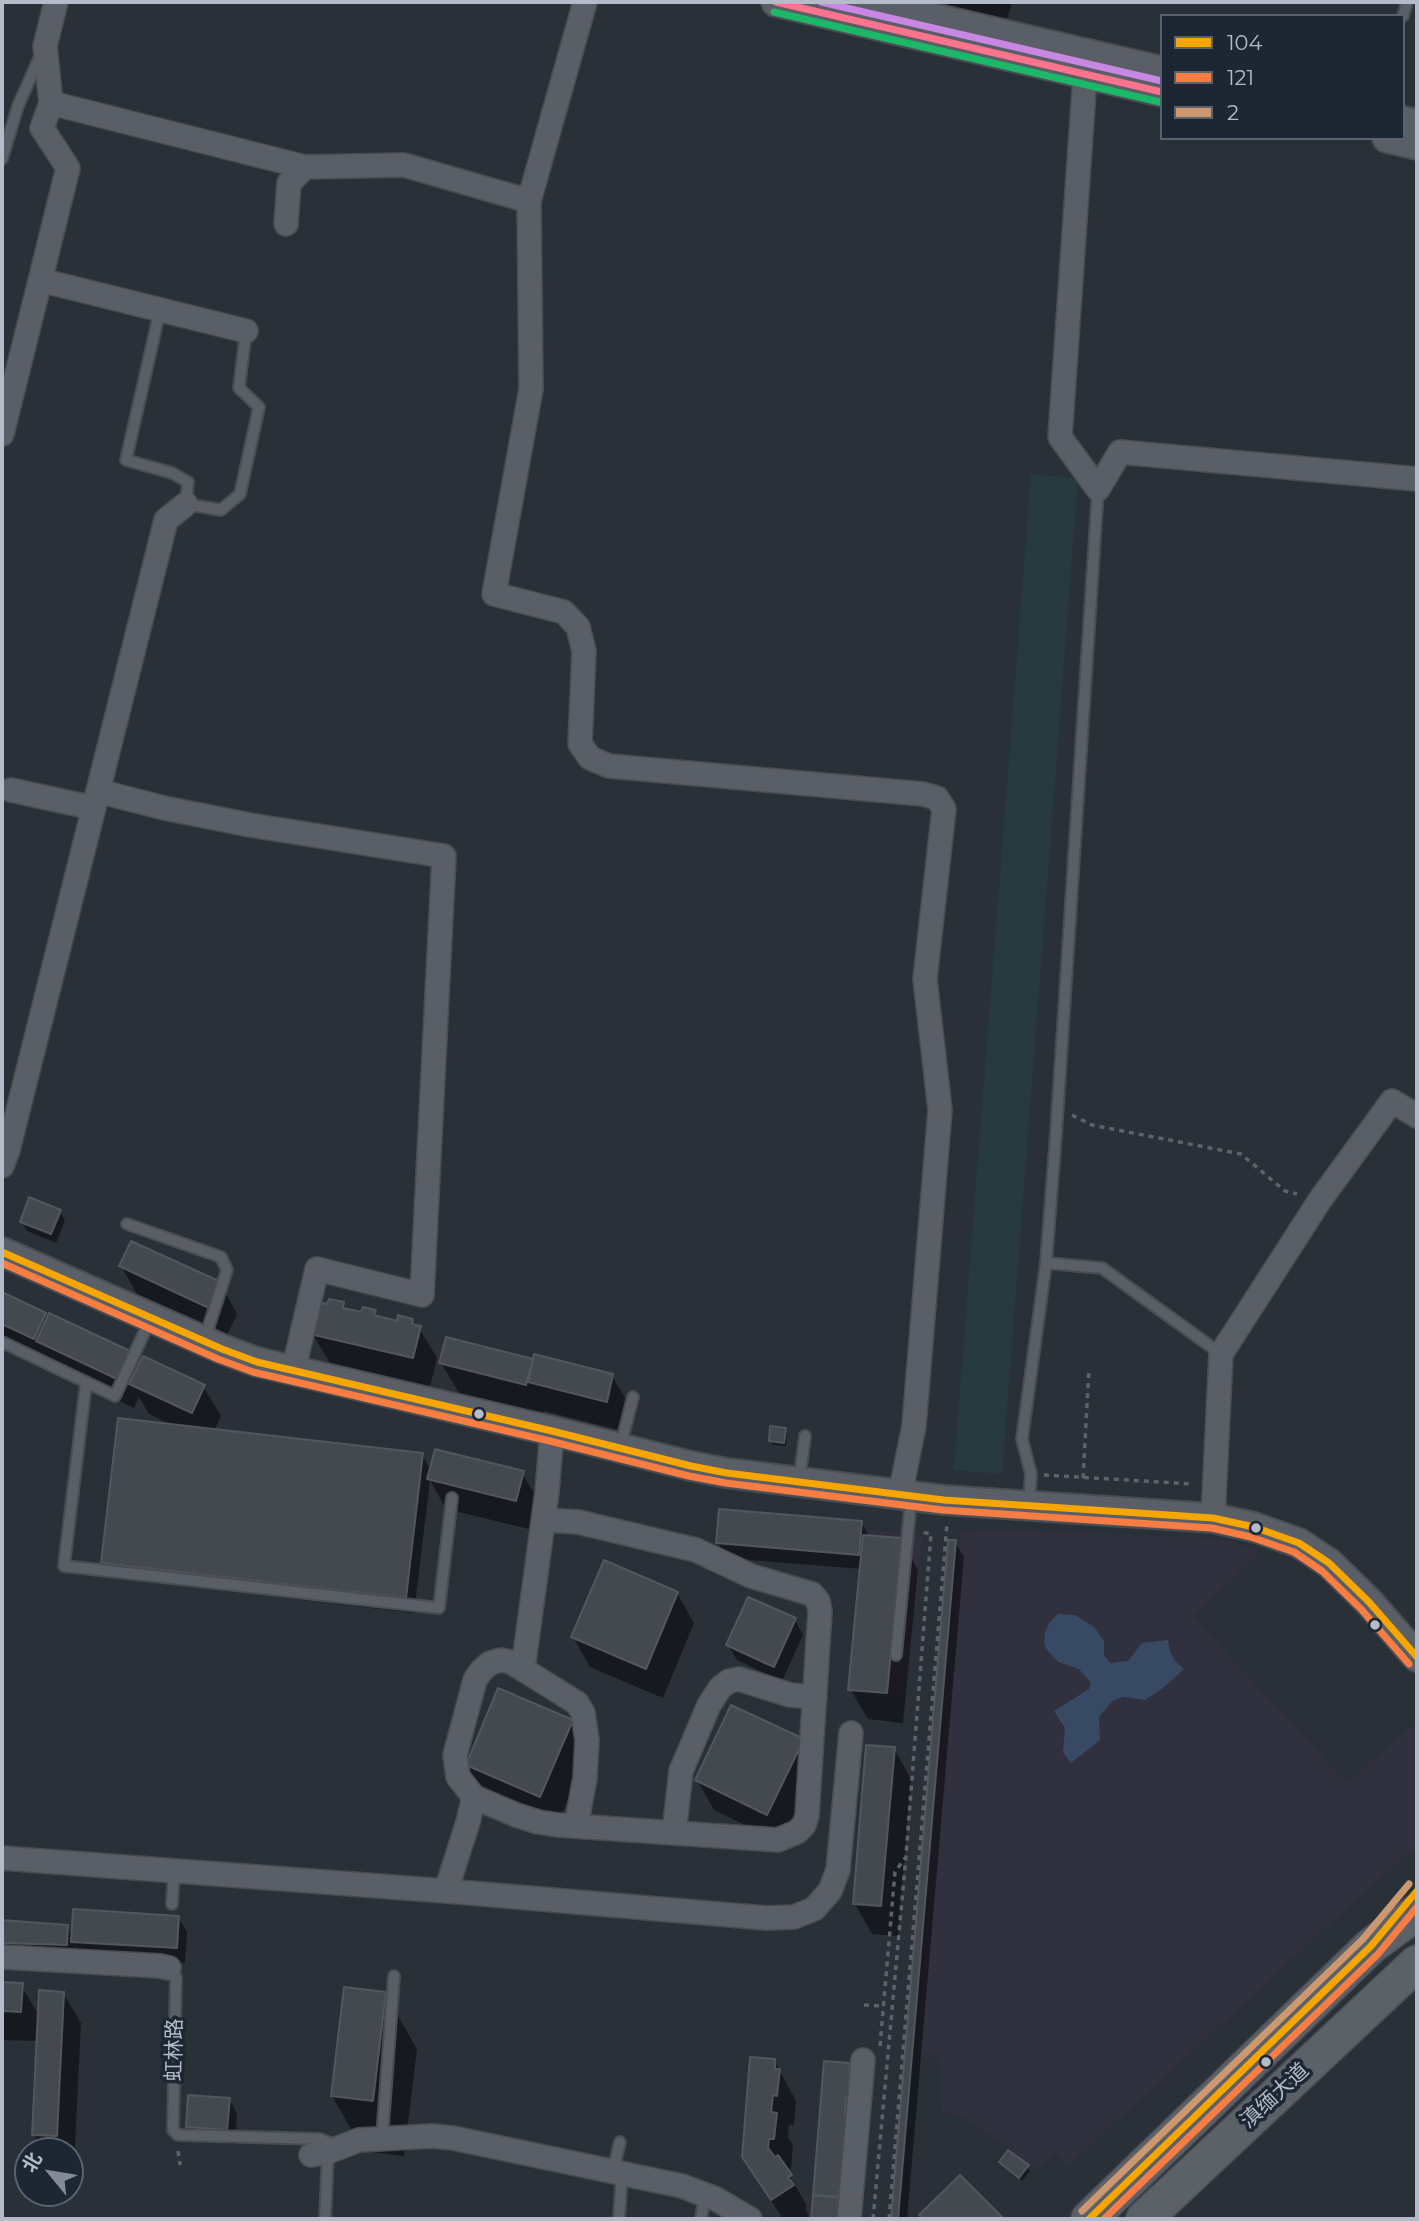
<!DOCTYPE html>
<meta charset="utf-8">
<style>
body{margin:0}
#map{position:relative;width:1419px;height:2221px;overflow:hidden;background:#2a3038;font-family:Montserrat,"Noto Sans SC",sans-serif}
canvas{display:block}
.frame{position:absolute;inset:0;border:4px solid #b4bcc9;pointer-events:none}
.legend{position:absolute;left:1160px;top:14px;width:245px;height:126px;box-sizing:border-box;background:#1d2633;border:2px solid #59626f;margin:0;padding:9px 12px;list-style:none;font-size:21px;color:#b4bcc9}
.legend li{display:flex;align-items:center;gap:14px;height:35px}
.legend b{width:35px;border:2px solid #59626f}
.north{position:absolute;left:14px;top:2137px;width:70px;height:70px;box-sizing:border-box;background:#1d2633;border:2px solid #59626f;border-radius:50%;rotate:300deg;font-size:19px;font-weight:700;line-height:28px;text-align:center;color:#b4bcc9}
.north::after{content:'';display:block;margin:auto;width:24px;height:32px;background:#848b96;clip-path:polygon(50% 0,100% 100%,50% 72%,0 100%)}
</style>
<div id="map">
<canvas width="1419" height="2221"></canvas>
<div class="frame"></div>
<ul class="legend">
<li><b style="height:9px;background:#f7a600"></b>104</li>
<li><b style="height:9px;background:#f77d43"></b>121</li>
<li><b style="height:9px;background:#cd976f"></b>2</li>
</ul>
<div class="north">北</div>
</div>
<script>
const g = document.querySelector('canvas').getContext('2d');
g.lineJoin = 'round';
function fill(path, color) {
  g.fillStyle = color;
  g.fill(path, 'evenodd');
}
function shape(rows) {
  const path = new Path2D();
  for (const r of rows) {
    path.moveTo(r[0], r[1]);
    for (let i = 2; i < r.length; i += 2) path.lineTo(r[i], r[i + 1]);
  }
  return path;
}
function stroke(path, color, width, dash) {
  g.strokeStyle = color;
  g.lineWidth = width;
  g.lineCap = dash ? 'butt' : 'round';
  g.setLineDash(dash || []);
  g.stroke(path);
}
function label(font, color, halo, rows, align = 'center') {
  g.font = font + ' Montserrat,"Noto Sans SC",sans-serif';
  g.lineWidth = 7;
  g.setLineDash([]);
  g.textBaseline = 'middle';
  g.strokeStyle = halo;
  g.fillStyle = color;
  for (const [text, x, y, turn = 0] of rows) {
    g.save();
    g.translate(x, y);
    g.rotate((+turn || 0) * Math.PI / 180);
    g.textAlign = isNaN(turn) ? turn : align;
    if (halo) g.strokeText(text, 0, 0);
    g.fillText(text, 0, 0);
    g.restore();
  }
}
fill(shape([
 [863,1530,922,1536,906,1697,847,1691],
 [999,1531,1199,1537,1227,1540,1260,1552,1193,1617,1347,1783,1417,1721,1417,1846,1373,1884,1068,2166,1055,2153,1035,2171,1012,2150,963,2117,941,2112,940,2057,917,2053,932,1826,961,1533]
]), '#31303e');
fill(shape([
 [1031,474,1078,478,1002,1474,954,1470]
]), '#273a3e');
fill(shape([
 [1058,1614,1075,1615,1094,1627,1104,1641,1104,1655,1110,1663,1128,1661,1142,1643,1168,1640,1170,1651,1175,1661,1184,1669,1162,1689,1145,1700,1123,1697,1112,1701,1099,1717,1100,1740,1071,1763,1063,1752,1065,1728,1054,1711,1089,1689,1091,1683,1079,1669,1058,1662,1046,1649,1044,1643,1045,1632,1050,1622]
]), '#384963');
fill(shape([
 [938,2,1012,2,1006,23,940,6],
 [2,1151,9,1163,2,1189],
 [60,1211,65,1221,56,1243,27,1231,22,1222],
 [121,1266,220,1283,237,1314,226,1337,138,1296],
 [2,1294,45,1314,48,1319,128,1352,138,1369,203,1386,221,1416,214,1431,422,1455,431,1470,522,1473,540,1503,533,1530,446,1509,430,1480,414,1613,111,1578,103,1563,172,1425,149,1414,139,1397,134,1408,2,1345],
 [343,1304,347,1311,363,1314,374,1311,378,1318,398,1323,412,1321,416,1327,419,1328,437,1358,430,1387,330,1363,312,1333],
 [448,1339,534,1361,612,1376,630,1406,623,1431,544,1411,543,1414,459,1393,441,1363],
 [785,1430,787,1434,786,1446,773,1445,770,1440],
 [861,1522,870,1537,901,1540,918,1570,903,1723,868,1719,850,1689,862,1569,726,1558,718,1543],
 [950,1541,955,1542,964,1557,907,2219,892,2219],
 [677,1593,694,1623,663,1698,590,1667,573,1637],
 [795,1620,803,1635,782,1681,737,1660,728,1645],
 [571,1721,589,1751,557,1826,485,1795,467,1765],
 [802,1741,820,1771,785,1844,714,1810,697,1780],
 [894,1749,911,1779,898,1936,872,1934,855,1904],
 [178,1917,187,1932,185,1963,81,1956,76,1946,75,1960,2,1956,2,1922,67,1926,73,1937],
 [2,1984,21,1985,39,2016,63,1993,81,2023,74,2165,70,2165,70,2151,43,2151,34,2134,38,2041,2,2040],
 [385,1993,417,2049,404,2156,364,2151,332,2096],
 [774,2060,796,2101,794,2125,789,2125,788,2137,793,2145,791,2169,785,2168,807,2206,805,2208,809,2216,804,2219,783,2219,743,2157],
 [826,2063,849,2065,866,2095,855,2219,813,2219],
 [229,2099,237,2114,235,2144,196,2141,187,2126],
 [1001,2162,1027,2167,1030,2171,1022,2181]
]), '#0007');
const building = shape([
 [29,1197,61,1210,51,1234,20,1222,29,1197],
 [131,1241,221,1282,209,1308,119,1266,131,1241],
 [2,1292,46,1313,34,1339,2,1324,2,1292],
 [329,1299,344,1302,343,1308,361,1312,363,1307,376,1310,374,1315,397,1321,398,1315,413,1319,412,1324,421,1326,413,1358,310,1334,318,1302,327,1304,329,1299],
 [49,1313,130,1351,117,1379,36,1341,49,1313],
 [446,1337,533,1359,526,1385,439,1363,446,1337],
 [534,1354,613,1374,607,1402,528,1382,534,1354],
 [143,1356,205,1385,192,1413,129,1384,143,1356],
 [118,1418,423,1453,406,1598,101,1563,118,1418],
 [770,1426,786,1428,784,1443,769,1441,770,1426],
 [435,1449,524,1471,516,1501,427,1479,435,1449],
 [719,1509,862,1521,859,1555,716,1543,719,1509],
 [863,1535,902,1538,887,1693,848,1690,863,1535],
 [948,1540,956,1540,898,2219,891,2219,948,1540],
 [604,1560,678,1592,646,1669,571,1637,604,1560],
 [748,1597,796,1618,774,1667,726,1645,748,1597],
 [498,1688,573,1720,540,1797,466,1765,498,1688],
 [731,1705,804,1739,767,1815,695,1780,731,1705],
 [866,1745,895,1747,881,1906,853,1904,866,1745],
 [73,1909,179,1916,177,1948,71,1942,73,1909],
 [2,1920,68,1925,67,1945,2,1943,2,1920],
 [2,1982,23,1983,21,2012,2,2011,2,1982],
 [344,1987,386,1992,373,2101,331,2096,344,1987],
 [39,1990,64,1992,57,2136,32,2135,39,1990],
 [750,2057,775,2059,775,2069,780,2069,777,2096,773,2095,771,2112,777,2113,774,2139,769,2139,768,2148,775,2157,778,2155,792,2175,788,2177,794,2185,771,2200,742,2157,750,2057],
 [824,2061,850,2063,849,2074,852,2074,850,2098,846,2098,845,2116,849,2116,847,2143,844,2143,842,2163,845,2164,843,2189,839,2188,838,2197,813,2195,824,2061],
 [188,2095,230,2098,227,2130,186,2127,188,2095],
 [1008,2150,1029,2165,1019,2178,999,2162,1008,2150],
 [960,2175,1004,2219,923,2219,919,2215,960,2175],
 [813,2195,842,2198,840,2219,811,2219,813,2195]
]);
fill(building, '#444950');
stroke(building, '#52575f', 2);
const service = shape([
 [1403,16,1407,2],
 [2,159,18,106,41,54],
 [160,310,126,460,172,473,188,482,186,504,221,510,240,494,259,407,239,388,246,331],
 [127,1224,221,1257,227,1270,204,1341],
 [1046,1263,1102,1268,1221,1354],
 [2,1342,115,1396,150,1320],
 [86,1383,64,1566,439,1608,452,1498],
 [620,1448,633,1397],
 [799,1482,805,1436],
 [1029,1503,1031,1474,1022,1439,1046,1263,1056,1134,1098,489],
 [896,1655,911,1499],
 [172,1904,174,1871],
 [169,1968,176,1977,173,2130,178,2135,320,2139,337,2146],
 [382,2138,394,1976],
 [613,2171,620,2142],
 [325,2219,328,2152],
 [619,2219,622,2173],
 [701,2219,705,2195]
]);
const minor = shape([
 [585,2,529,201,531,389,494,594,564,612,578,627,584,651,580,744,590,758,609,766,923,794,937,798,944,809,925,979,940,1110,914,1426,900,1495],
 [1085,76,1060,437,1098,489,1120,452,1417,479],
 [51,103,305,167],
 [286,224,289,183,305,167,404,165,529,201],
 [40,280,246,331],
 [2,434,68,168,42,128,51,103,45,46,56,2],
 [11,790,94,808],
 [98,791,164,808,250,825,444,856,422,1295,317,1269,293,1372],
 [2,1166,8,1150,166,520,186,504],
 [1213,1518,1221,1354,1320,1200,1392,1101,1417,1116],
 [544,1520,578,1522,696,1550,751,1576,812,1594,818,1601,820,1611,807,1816,804,1825,797,1832,778,1840,558,1825,538,1822,516,1815,474,1797,458,1777,455,1755,475,1680,481,1671,490,1663,501,1660,511,1662,577,1703,583,1713,587,1740,585,1778,576,1826],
 [523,1669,547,1492,552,1431],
 [674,1833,681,1771,709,1705,720,1688,729,1681,739,1679,790,1695,815,1697],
 [2,1858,446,1891,766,1918,794,1917,814,1909,830,1891,838,1870,851,1733],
 [446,1891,468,1822,474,1797],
 [2,1957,160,1966,169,1968],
 [311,2155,328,2152,359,2140,432,2136,453,2138,682,2186,716,2199,750,2219],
 [849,2219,863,2060]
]);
const tertiary = shape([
 [776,2,1162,92],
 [865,2,1162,71],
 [1403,121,1417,124],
 [1387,138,1417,145],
 [2,1252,222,1349,257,1362,552,1431,691,1466,727,1473,944,1500,1213,1518,1254,1527,1299,1543,1329,1563,1369,1602,1417,1657]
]);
const primary = shape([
 [1089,2219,1371,1946,1417,1912],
 [1144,2219,1417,1963]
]);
stroke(service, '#484c53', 14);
stroke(minor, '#484c53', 26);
stroke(tertiary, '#484c53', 32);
stroke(primary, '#484c55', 38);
stroke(shape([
 [1072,1115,1092,1125,1241,1154,1285,1191,1297,1194],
 [1044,1475,1193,1484],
 [1083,1478,1089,1369],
 [864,2005,883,2006],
 [880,2046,895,1872,905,1858],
 [178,2151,180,2165],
 [873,2219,906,1856,931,1534,922,1532],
 [889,2219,947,1524]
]), '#5d636a', 3.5, [5, 5]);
stroke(service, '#5a5e66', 10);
stroke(minor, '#5a5e66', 23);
stroke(tertiary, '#5a5e66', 28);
stroke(primary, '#5c6168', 35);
stroke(shape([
 [2,1252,222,1349,257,1362,552,1431,691,1466,727,1473,944,1500,1213,1518,1254,1527,1299,1543,1329,1563,1369,1602,1417,1657],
 [1089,2219,1371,1946,1417,1891]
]), '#f7a600', 7);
stroke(shape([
 [2,1263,218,1359,253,1372,550,1441,689,1476,726,1483,943,1510,1212,1528,1251,1537,1294,1552,1322,1571,1361,1609,1409,1664],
 [1104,2219,1378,1954,1417,1907]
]), '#f77d43', 7);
stroke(shape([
 [1082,2211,1363,1939,1409,1884]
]), '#cd976f', 7);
stroke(shape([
 [776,2,1162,92]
]), '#fc738d', 7);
stroke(shape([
 [774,12,1160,102]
]), '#1ab867', 7);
stroke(shape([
 [821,2,1162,81]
]), '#c787e3', 7);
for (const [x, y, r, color] of [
 [479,1414,6,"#b4bcc9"],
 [1256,1528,6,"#b4bcc9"],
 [1375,1625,6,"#b4bcc9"],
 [1266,2062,6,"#b4bcc9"]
]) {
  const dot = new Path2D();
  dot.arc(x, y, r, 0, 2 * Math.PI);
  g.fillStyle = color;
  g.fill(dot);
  stroke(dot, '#1d2633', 2.5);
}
label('21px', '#b4bcc9', '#1d2633', [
 ["虹林路",175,2050,-89],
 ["滇缅大道",1275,2096,-43]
]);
</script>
